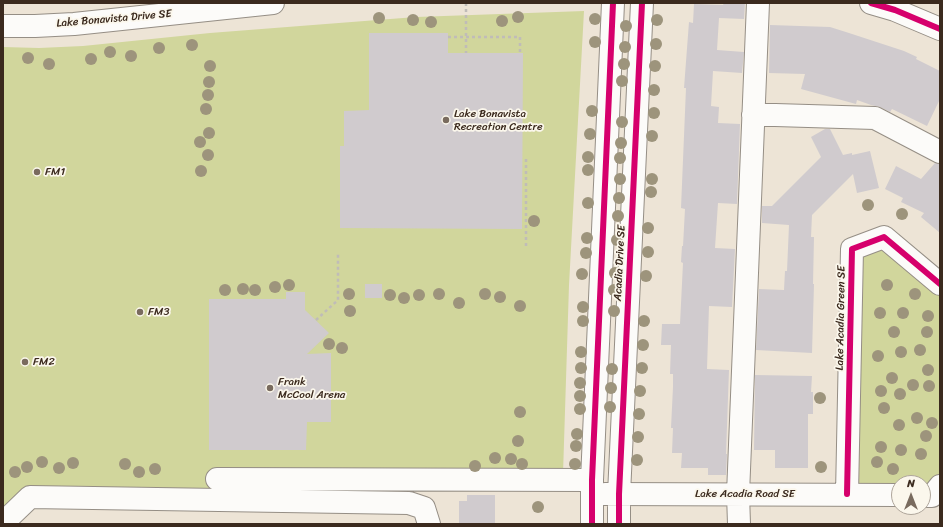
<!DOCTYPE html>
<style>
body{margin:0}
#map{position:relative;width:943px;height:527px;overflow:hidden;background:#ede4d6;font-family:Sriracha,sans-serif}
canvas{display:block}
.frame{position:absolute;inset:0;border:4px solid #3b2a1e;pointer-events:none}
.north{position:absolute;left:891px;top:475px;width:40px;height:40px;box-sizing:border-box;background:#fbf7ec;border:1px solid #aea59a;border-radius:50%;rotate:0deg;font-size:11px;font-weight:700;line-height:16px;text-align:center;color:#3b2a1e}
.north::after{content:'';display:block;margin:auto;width:14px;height:18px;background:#796b5e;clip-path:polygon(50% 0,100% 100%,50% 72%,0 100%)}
</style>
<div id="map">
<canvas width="943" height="527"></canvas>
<div class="frame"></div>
<div class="north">N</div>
</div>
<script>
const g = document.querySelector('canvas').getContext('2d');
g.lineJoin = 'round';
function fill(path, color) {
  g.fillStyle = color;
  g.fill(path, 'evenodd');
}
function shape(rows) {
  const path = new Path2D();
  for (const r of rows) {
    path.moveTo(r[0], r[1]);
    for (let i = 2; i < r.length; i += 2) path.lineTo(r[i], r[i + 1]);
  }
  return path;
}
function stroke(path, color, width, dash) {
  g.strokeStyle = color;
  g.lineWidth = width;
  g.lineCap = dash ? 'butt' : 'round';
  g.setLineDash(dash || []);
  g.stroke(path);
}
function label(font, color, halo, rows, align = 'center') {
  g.font = font + ' Sriracha,sans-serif';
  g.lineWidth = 3.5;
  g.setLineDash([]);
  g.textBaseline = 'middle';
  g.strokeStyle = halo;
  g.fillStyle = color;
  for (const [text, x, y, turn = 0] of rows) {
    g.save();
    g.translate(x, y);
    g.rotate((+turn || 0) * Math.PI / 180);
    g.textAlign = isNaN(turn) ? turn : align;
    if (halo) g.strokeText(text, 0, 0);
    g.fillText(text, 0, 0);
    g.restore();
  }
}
fill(shape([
 [584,11,569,285,563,474,334,487,209,488,26,488,3,511,3,47,39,48,83,46,210,33,416,17],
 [884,237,940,284,940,486,923,496,923,483,899,483,899,495,847,494,852,249]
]), '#d1d69c');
fill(shape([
 [724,3,745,3,744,19,719,18,717,50,744,52,742,73,713,71,711,106,719,107,718,123,740,124,737,204,718,203,715,248,735,249,732,307,709,306,707,369,729,370,726,454,727,454,726,475,708,475,708,468,681,468,682,453,672,453,673,428,671,428,673,387,673,374,670,374,671,345,661,345,662,324,680,324,683,263,681,262,682,246,683,246,685,209,681,208,686,88,684,88,689,22,693,23,694,4,723,5],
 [770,25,830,27,849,33,904,51,917,57,916,59,940,71,940,99,927,126,892,109,890,112,880,107,871,105,857,100,856,104,801,89,805,74,769,73],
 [369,33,448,33,448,53,523,53,522,229,340,228,340,146,344,146,344,111,369,110],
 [825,129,830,129,843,155,852,153,852,155,870,151,879,188,857,193,853,174,812,215,811,237,814,237,813,284,814,284,812,353,756,350,759,289,784,290,785,271,787,271,789,225,762,223,762,206,772,206,821,157,811,137],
 [935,163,940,164,940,233,921,217,924,213,901,202,903,198,885,189,896,166,921,179],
 [365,284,382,284,382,298,365,298],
 [286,292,305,292,305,310,329,333,307,354,331,353,331,422,307,422,306,450,209,450,209,299,286,299],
 [755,375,812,376,811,392,813,392,813,414,808,414,808,468,775,468,775,450,754,450],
 [467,495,495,495,495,524,459,524,459,501,467,501]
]), '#d0cbce');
const minor = shape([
 [871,3,895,10,940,29],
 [3,26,35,26,74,24,273,3],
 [753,115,775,115,875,118,940,152],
 [217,479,592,480],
 [605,494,899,495],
 [847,494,852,249,884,237,940,284],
 [923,496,932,496,940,486],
 [3,523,30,497,409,503,424,508,429,524],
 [592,524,592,480,613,3],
 [619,524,619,494,642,3],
 [739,524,738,494,758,3]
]);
stroke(minor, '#958e85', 24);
stroke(shape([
 [466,3,466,53],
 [448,37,520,37,520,53],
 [526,159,526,249],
 [316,320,338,300,338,254]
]), '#c0bcb8', 2.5, [3, 3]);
stroke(minor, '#fcfbf9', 22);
stroke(shape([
 [871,3,895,10,940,29],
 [847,494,852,249,884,237,940,284],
 [592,524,592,480,613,3],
 [619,524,619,494,642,3]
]), '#d6006c', 6);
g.fillStyle = '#9d947c';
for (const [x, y] of [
 [518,17],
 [379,18],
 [595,19],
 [413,20],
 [657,20],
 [502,21],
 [431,22],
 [626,26],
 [595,42],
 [656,44],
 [192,45],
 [625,47],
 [159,48],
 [110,52],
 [131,56],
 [28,58],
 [91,59],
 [49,64],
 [624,64],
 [210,66],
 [655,66],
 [622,81],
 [209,82],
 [654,90],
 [208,95],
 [206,109],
 [592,111],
 [654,113],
 [622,122],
 [209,133],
 [590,134],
 [652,136],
 [200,142],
 [621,143],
 [208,155],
 [588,157],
 [620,158],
 [588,170],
 [201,171],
 [620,179],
 [652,179],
 [651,192],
 [619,198],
 [588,203],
 [868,205],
 [902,214],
 [618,216],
 [534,221],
 [648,228],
 [587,238],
 [617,240],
 [648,252],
 [586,253],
 [615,273],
 [582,274],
 [646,276],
 [289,285],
 [887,285],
 [275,287],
 [243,289],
 [225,290],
 [255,290],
 [614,290],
 [349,294],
 [439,294],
 [485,294],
 [915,294],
 [390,295],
 [419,295],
 [500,297],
 [404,298],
 [459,303],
 [520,306],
 [583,307],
 [350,311],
 [614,311],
 [880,313],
 [903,313],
 [928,316],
 [583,321],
 [644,321],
 [894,332],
 [927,332],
 [329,344],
 [643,345],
 [342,348],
 [920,350],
 [581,352],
 [901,352],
 [878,356],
 [581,368],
 [642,368],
 [612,369],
 [928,370],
 [892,378],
 [580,383],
 [913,385],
 [929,386],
 [611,388],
 [640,391],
 [881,391],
 [900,394],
 [580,396],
 [820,398],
 [610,407],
 [884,408],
 [580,409],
 [520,412],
 [639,414],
 [917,418],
 [932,423],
 [899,425],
 [577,434],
 [926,436],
 [638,437],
 [518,441],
 [576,446],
 [881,447],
 [901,450],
 [921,454],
 [495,458],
 [511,459],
 [637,460],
 [42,462],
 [877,462],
 [73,463],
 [125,464],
 [522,464],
 [575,464],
 [475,466],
 [27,467],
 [821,467],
 [59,468],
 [155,469],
 [893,469],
 [15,472],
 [139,472],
 [538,507]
]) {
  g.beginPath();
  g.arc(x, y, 6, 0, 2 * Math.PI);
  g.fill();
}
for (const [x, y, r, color] of [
 [446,120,4,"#796b5e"],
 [37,172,4,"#796b5e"],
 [140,312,4,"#796b5e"],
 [25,362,4,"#796b5e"],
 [270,388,4,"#796b5e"]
]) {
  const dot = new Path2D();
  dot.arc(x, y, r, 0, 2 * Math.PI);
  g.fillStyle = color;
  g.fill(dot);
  stroke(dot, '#fbf7ec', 1.5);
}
label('11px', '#3b2a1e', '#fbf7ec', [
 ["Lake Bonavista Drive SE",114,19,-5],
 ["Acadia Drive SE",620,263,-87],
 ["Lake Acadia Green SE",841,318,-89],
 ["Lake Acadia Road SE",745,494]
]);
label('11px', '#3b2a1e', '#fbf7ec', [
 ["Lake Bonavista",454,114],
 ["Recreation Centre",454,127],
 ["FM1",45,172],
 ["FM3",148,312],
 ["FM2",33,362],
 ["Frank",278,382],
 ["McCool Arena",278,395]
], 'left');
</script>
